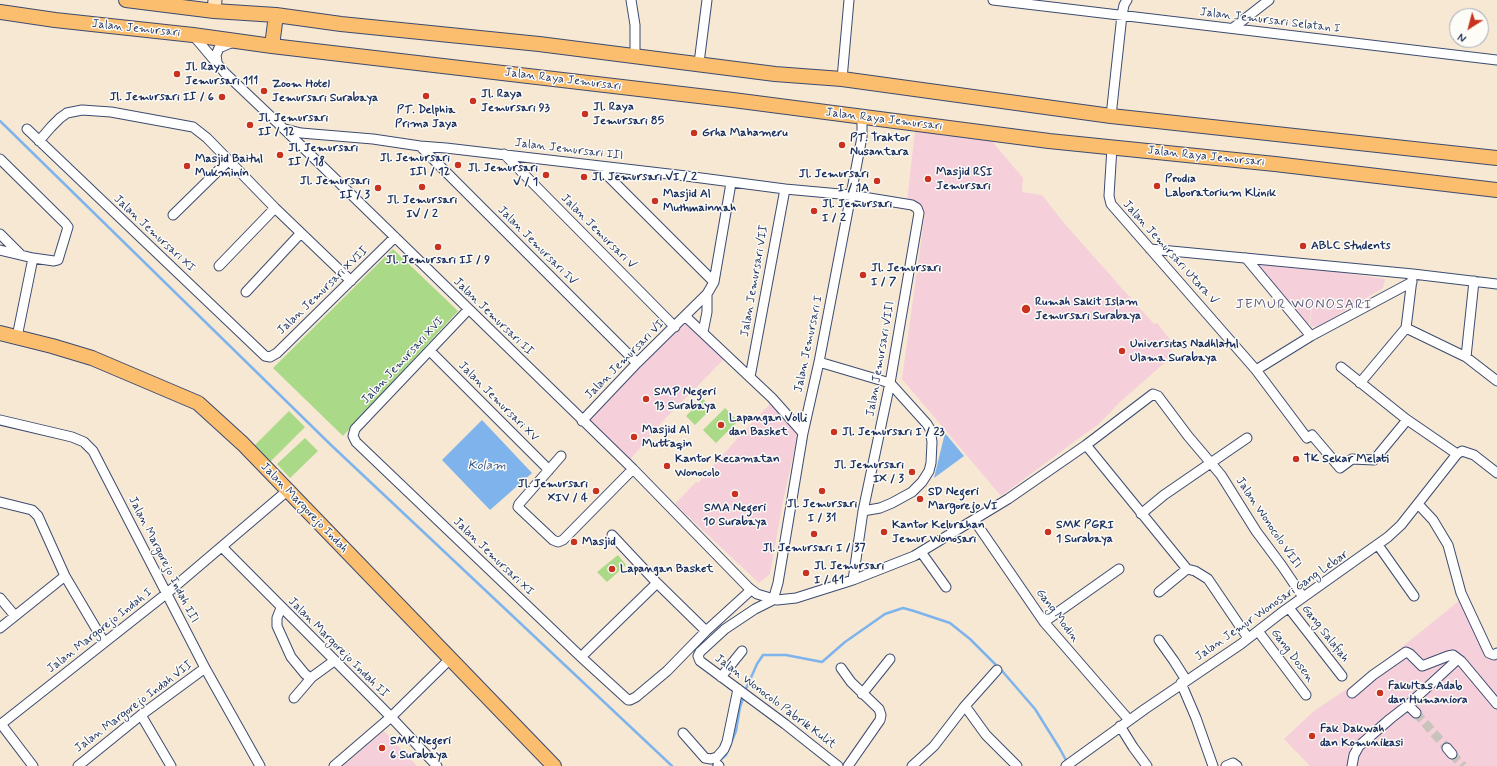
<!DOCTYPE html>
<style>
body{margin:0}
#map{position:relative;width:1497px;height:766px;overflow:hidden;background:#f6e8d3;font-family:Mynerve,sans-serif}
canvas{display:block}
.north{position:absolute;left:1449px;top:8px;width:40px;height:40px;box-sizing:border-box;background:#fdfcf7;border:1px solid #a3aaba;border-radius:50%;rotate:216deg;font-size:11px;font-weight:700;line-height:16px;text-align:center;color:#1b2f5e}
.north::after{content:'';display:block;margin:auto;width:14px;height:18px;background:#c8321e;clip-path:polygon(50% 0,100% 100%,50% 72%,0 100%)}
</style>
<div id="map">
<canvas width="1497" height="766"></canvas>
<div class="north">N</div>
</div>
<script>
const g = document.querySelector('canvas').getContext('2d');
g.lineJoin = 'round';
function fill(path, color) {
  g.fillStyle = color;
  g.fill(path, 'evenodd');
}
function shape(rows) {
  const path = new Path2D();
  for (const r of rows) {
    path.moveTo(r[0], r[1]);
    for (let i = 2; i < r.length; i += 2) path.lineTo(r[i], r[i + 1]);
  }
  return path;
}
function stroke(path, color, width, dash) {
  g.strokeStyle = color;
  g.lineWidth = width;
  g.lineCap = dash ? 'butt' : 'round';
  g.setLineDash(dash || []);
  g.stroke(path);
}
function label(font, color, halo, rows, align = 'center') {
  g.font = font + ' Mynerve,sans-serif';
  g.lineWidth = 3;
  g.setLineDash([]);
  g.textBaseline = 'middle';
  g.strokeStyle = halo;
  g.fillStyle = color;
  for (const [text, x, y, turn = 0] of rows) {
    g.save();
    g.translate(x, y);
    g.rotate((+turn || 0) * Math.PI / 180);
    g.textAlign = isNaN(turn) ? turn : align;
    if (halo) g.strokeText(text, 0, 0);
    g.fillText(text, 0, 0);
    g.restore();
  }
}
fill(shape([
 [915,131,991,140,1023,178,1022,192,1042,195,1064,223,1127,294,1154,324,1157,323,1173,343,1169,359,1119,403,1099,424,1086,433,1001,496,902,379,925,213,917,204,907,202],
 [1257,262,1316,269,1385,279,1383,288,1317,327,1310,326,1314,290,1309,325,1256,268],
 [686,322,724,359,662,422,629,461,586,419],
 [770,404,798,430,798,433,782,506,770,574,759,583,675,504,696,482,698,483,744,431],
 [1460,600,1488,655,1497,650,1497,766,1310,766,1284,739,1314,711,1347,689,1386,660],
 [384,731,417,766,343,766]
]), '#f5cfda');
fill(shape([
 [393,249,458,311,343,436,273,368],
 [703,399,712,408,695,425,686,416],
 [725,408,738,421,716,443,703,430],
 [289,411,305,427,270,462,254,446],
 [305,438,318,451,290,478,277,464],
 [618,555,626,565,607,582,597,572]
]), '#aad987');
fill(shape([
 [482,420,532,473,490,510,442,460],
 [945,433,964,456,934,478]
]), '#7eb3ec');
stroke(shape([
 [0,121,331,445,672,766],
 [745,691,757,664,763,655,786,655,822,662,845,642,885,614,903,608,914,611,950,623,970,639,1003,672,1035,709,1060,749,1067,762],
 [713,766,726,755,736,731,740,707,744,696]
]), '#7eb3ec', 2.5);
stroke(shape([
 [1416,713,1447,748],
 [1452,754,1463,766]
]), '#cac3bc', 9, [9, 4.5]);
const street = shape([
 [631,0,635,25,635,57],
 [993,0,1497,60],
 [1233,28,1269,0],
 [193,35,225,73,284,129,633,469,748,587,757,594,777,600,796,598,853,580,914,556,1008,499,1086,445,1153,394,1158,396,1188,436,1221,475,1256,531,1282,566,1303,597],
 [217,62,216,55,219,48,233,42],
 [699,63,707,0],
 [842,79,849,0],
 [1111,116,1122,15,1124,5,1127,0],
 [27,129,265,356,270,357,277,353,395,237],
 [285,129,301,133,373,139,420,146,446,148,686,176,785,189,851,195,912,205,917,208,919,213,890,383,863,511,853,580],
 [39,141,51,127,60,118,67,113,82,110,111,112,193,127,207,138,275,208,351,281],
 [420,146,637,363],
 [1112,147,1109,196,1111,204,1256,370,1307,438,1312,435,1340,468,1352,459,1374,460,1407,420],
 [504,154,675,327],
 [0,159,65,223,68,227,58,260,54,261,33,258,0,250],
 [598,166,714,282],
 [173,215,228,161],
 [0,234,21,255],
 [1150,249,1413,274,1497,284],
 [1246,258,1311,336],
 [219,266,275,208],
 [246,292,300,234],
 [468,310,355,429,353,436,356,442,581,657,628,700,630,700,636,697,667,671,706,631,751,590],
 [686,317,772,398,803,433],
 [1406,328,1466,357,1497,381],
 [1406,328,1412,279],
 [703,332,707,312,707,294],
 [17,337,33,258],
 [430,351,549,470],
 [1466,357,1474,281],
 [819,362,890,383,927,424,930,429,932,442,931,463,929,471,922,482,912,492,892,503,880,508,863,511],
 [1341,367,1406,419,1457,454],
 [1256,370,1311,336,1412,282],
 [750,377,785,189],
 [1360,383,1406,328],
 [0,420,72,437,84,442,93,451,205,668,260,766],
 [582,421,637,363,707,294,714,282,731,183],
 [1086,445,1187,569],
 [561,456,519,504,518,507,553,540,558,542,563,540,633,469],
 [0,502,32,510,38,516,65,576,104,642],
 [1418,504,1433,520,1448,545,1461,593,1489,653,1494,655,1497,653],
 [1141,514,1164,495,1247,438],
 [974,520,1044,622,1129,720],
 [612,535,657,583,706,631],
 [1378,545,1414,596],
 [222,547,391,717,437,766],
 [921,552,946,587],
 [1159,592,1187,569,1195,571,1208,579,1248,638],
 [0,598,15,616],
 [281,608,277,618,277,626,291,657,305,674,309,677,312,677,334,661],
 [1289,608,1342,676],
 [1044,622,1119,569],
 [0,628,65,576],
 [1258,631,1306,695],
 [1159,640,1174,661,1186,680],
 [581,657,657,583],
 [841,668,851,682,879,709,881,715,880,720,848,766],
 [721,677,742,651],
 [1181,683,1196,718,1213,766],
 [1352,693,1373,675,1406,652,1410,654,1422,666,1448,656,1453,655,1461,661,1497,704],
 [862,694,890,659],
 [294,698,312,677],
 [1408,705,1458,659],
 [965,706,986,735,1017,766],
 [141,715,171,766],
 [1,724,33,766],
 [0,725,166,594,287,491],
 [1120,726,1133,747,1147,766],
 [683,733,705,758,711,759,717,757,724,749,727,742,738,689],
 [1447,748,1452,754],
 [718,765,719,766],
 [78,766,141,715,205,668],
 [334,766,391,717,451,658],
 [838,766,785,724,700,661,698,656,700,652,725,629,755,609,773,600,778,583,803,433,819,362,862,137,862,116],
 [912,766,934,746,964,707,997,670],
 [1066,766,1145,709,1241,644,1281,613,1388,537,1401,525,1457,454,1462,451,1474,455,1497,473],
 [1226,766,1233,763,1237,766],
 [1352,766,1354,755,1359,746,1390,719,1408,705,1416,713]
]);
const secondary = shape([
 [214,11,215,0]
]);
const primary = shape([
 [126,0,214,11,276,15,341,24,539,44,775,74,842,79,1111,116,1497,158],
 [0,12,55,20,193,35,272,46,733,100,1049,141,1275,164,1497,190],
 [272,46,276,15],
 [0,333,52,346,92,358,198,403,243,444,554,766]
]);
stroke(street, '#3c4b70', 11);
stroke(secondary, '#3c4b70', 15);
stroke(primary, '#3c4b70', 16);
stroke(street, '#fff', 9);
stroke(secondary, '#fde5c5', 13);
stroke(primary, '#fbbd6e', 14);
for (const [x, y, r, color] of [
 [177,74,4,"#c8321e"],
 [264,91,4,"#c8321e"],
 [426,96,4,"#c8321e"],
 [222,97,4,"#c8321e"],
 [473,101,4,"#c8321e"],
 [585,114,4,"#c8321e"],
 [250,125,4,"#c8321e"],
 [694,133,4,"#c8321e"],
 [842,145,4,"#c8321e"],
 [280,155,4,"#c8321e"],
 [458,165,4,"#c8321e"],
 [187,166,4,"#c8321e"],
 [546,175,4,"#c8321e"],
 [584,177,4,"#c8321e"],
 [928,179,4,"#c8321e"],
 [877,181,4,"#c8321e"],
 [1157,186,4,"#c8321e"],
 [422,187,4,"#c8321e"],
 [378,188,4,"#c8321e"],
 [655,201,4,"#c8321e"],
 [814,211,4,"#c8321e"],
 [1303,246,4,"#c8321e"],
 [438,247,4,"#c8321e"],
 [863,275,4,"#c8321e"],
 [1026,309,5,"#c8321e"],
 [1122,351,4,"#c8321e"],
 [646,399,4,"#c8321e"],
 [721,425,4,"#c8321e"],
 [834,432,4,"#c8321e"],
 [634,437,4,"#c8321e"],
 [1296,459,4,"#c8321e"],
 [667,466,4,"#c8321e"],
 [912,472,4,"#c8321e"],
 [596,491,4,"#c8321e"],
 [822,491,4,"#c8321e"],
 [735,494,4,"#c8321e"],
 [920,499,4,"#c8321e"],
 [884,532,4,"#c8321e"],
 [1048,532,4,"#c8321e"],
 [814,534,4,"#c8321e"],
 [574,542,4,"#c8321e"],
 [612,569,4,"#c8321e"],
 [806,573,4,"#c8321e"],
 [1380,693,4,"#c8321e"],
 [1312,736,4,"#c8321e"],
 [382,748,4,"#c8321e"]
]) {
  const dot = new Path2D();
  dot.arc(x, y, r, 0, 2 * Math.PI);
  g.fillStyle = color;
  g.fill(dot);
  stroke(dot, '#fdfcf7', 1.5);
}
label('12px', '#1b2f5e', '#fdfcf7', [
 ["Jalan Jemursari Selatan I",1270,21,7],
 ["Jalan Jemursari",136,29,6],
 ["Jalan Raya Jemursari",563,80,7],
 ["Jalan Raya Jemursari",884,120,7],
 ["Jalan Jemursari III",569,150,7],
 ["Jalan Raya Jemursari",1206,157,6],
 ["Jalan Jemursari V",598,232,45],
 ["Jalan Jemursari XI",154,234,43],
 ["Jalan Jemursari IV",537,246,45],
 ["Jalan Jemursari Utara V",1170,253,48],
 ["Jalan Jemursari VII",755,281,-80],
 ["Jalan Jemursari XVII",323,291,-44],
 ["Jalan Jemursari II",493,317,44],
 ["Jalan Jemursari I",809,344,-78],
 ["Jalan Jemursari VIII",881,359,-80],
 ["Jalan Jemursari VI",625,360,-45],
 ["Jalan Jemursari XVI",403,361,-47],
 ["Jalan Jemursari XV",498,402,45],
 ["Jalan Margorejo Indah",304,508,46],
 ["Jalan Wonocolo VIII",1268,523,56],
 ["Jalan Jemursari XI",493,557,44],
 ["Jalan Margorejo Indah III",163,560,63],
 ["Jalan Jemur Wonosari Gang Lebar",1272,606,-35],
 ["Gang Modin",1057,616,53],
 ["Jalan Margorejo Indah I",100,631,-38],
 ["Gang Salafiah",1325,634,52],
 ["Jalan Margorejo Indah II",338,648,45],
 ["Gang Dosen",1292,656,53],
 ["Jalan Wonocolo Pabrik Kulit",775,702,37],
 ["Jalan Margorejo Indah VII",134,707,-37]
]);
label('bold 12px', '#1b2f5e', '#fdfcf7', [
 ["Jl. Raya",185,67],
 ["Jemursari 111",185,81],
 ["Zoom Hotel",272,84],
 ["Jemursari Surabaya",272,98],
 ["Jl. Raya",481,94],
 ["Jemursari 93",481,108],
 ["Jl. Jemursari II / 6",214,97,"right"],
 ["Jl. Raya",593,107],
 ["Jemursari 85",593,121],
 ["PT. Delphia",426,110,"center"],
 ["Prima Jaya",426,124,"center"],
 ["Jl. Jemursari",258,118],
 ["II / 12",258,132],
 ["Grha Mahameru",702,133],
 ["PT. Traktor",850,138],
 ["Nusantara",850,152],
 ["Jl. Jemursari",288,148],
 ["II / 18",288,162],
 ["Jl. Jemursari",450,158,"right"],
 ["III / 12",450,172,"right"],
 ["Masjid Baitul",195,159],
 ["Mukminin",195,173],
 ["Jl. Jemursari",538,168,"right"],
 ["V / 1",538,182,"right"],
 ["Masjid RSI",936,172],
 ["Jemursari",936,186],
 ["Jl. Jemursari",869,174,"right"],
 ["I / 1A",869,188,"right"],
 ["Jl. Jemursari VI / 2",592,177],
 ["Prodia",1165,179],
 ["Laboratorium Klinik",1165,193],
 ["Jl. Jemursari",370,181,"right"],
 ["II / 3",370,195,"right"],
 ["Masjid Al",663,194],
 ["Muthmainnah",663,208],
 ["Jl. Jemursari",422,200,"center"],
 ["IV / 2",422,214,"center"],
 ["Jl. Jemursari",822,204],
 ["I / 2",822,218],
 ["ABLC Students",1311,246],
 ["Jl. Jemursari II / 9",438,260,"center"],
 ["Jl. Jemursari",871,268],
 ["I / 7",871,282],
 ["Rumah Sakit Islam",1035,302],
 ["Jemursari Surabaya",1035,316],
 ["Universitas Nadhlatul",1130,344],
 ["Ulama Surabaya",1130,358],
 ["SMP Negeri",654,392],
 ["13 Surabaya",654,406],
 ["Lapangan Volli",729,418],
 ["dan Basket",729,432],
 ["Masjid Al",642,430],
 ["Muttaqin",642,444],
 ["Jl. Jemursari I / 23",842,432],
 ["Kantor Kecamatan",675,459],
 ["Wonocolo",675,473],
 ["TK Sekar Melati",1304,459],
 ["Jl. Jemursari",904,465,"right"],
 ["IX / 3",904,479,"right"],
 ["Jl. Jemursari",588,484,"right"],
 ["XIV / 4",588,498,"right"],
 ["SD Negeri",928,492],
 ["Margorejo VI",928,506],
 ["Jl. Jemursari",822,504,"center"],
 ["I / 31",822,518,"center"],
 ["SMA Negeri",735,508,"center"],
 ["10 Surabaya",735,522,"center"],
 ["Kantor Kelurahan",892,525],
 ["Jemur Wonosari",892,539],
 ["SMK PGRI",1056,525],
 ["1 Surabaya",1056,539],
 ["Masjid",582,542],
 ["Jl. Jemursari I / 37",814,548,"center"],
 ["Jl. Jemursari",814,566],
 ["I / 41",814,580],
 ["Lapangan Basket",620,569],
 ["Fakultas Adab",1388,686],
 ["dan Humaniora",1388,700],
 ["Fak Dakwah",1320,729],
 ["dan Komunikasi",1320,743],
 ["SMK Negeri",390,741],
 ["6 Surabaya",390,755]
], 'left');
label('italic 13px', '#395789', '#fdfcf7', [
 ["Kolam",487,466]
]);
g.letterSpacing = '1px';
label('14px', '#5c587e', '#fdfcf7', [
 ["JEMUR WONOSARI",1304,305]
]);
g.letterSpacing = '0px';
</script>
